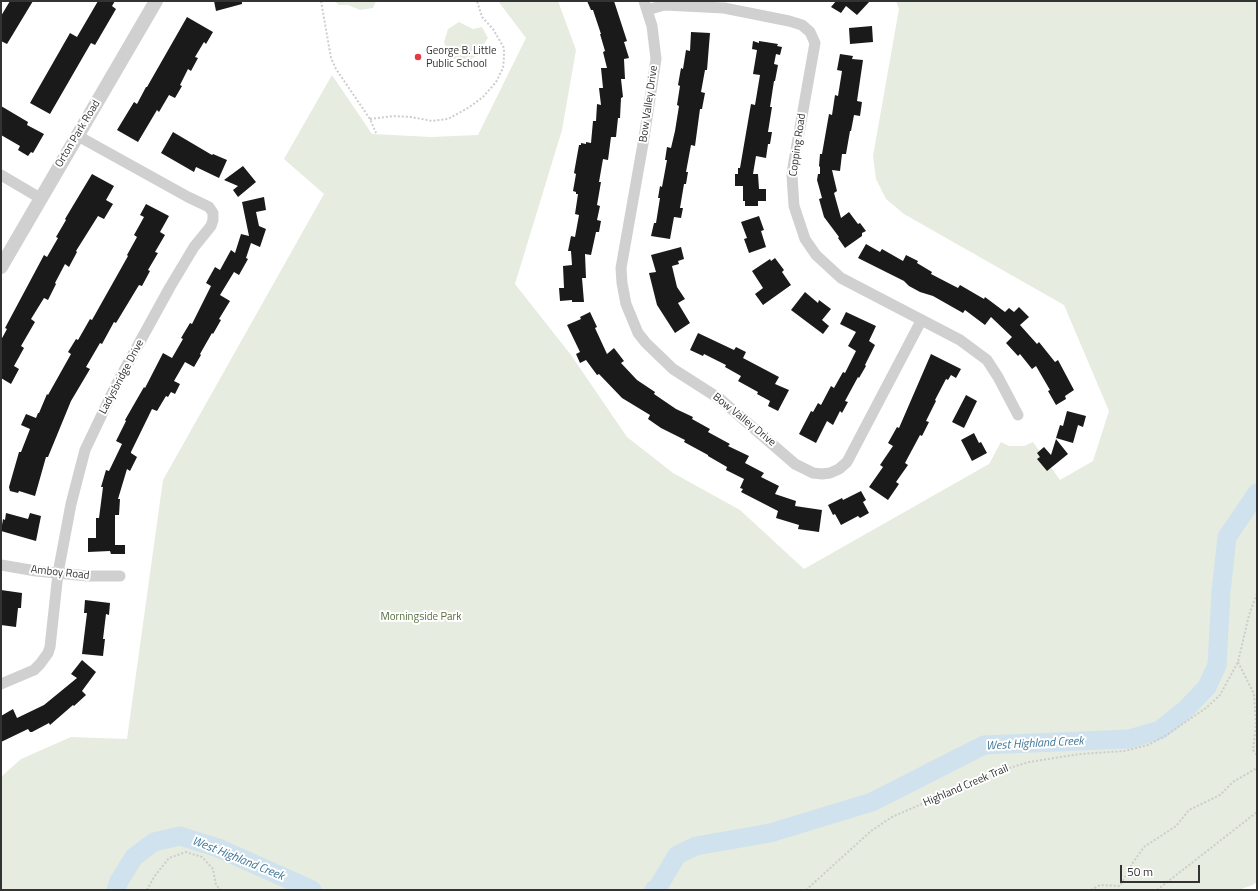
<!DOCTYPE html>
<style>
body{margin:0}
#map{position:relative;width:1258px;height:891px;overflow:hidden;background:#fff;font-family:"Titillium Web",sans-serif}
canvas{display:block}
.frame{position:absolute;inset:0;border:2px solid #333;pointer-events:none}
.scale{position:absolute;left:1120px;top:865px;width:80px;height:18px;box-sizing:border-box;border:2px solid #333;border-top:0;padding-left:5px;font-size:12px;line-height:14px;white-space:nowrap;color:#333;-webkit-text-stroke:3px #fff;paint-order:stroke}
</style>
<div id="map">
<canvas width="1258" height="891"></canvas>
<div class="frame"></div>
<div class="scale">50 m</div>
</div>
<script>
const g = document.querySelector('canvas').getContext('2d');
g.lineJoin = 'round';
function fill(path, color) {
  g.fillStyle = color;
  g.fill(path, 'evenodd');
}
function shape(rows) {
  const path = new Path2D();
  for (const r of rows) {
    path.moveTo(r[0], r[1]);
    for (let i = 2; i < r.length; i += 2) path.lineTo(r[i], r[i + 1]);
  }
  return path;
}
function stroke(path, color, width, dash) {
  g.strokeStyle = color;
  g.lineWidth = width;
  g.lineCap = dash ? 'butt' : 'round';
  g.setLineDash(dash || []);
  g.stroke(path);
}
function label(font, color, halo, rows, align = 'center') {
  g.font = font + ' "Titillium Web",sans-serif';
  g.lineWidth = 4;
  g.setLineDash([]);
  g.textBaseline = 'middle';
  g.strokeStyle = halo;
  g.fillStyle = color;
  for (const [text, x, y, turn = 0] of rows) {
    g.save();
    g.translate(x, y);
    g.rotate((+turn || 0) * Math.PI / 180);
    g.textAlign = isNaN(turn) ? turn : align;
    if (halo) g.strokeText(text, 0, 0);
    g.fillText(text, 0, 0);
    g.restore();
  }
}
fill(shape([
 [334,1,376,1,373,8,360,10,348,5,339,5],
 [498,1,558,1,576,50,562,130,515,284,571,355,627,437,673,473,740,510,804,569,989,464,1001,442,1009,446,1024,446,1033,442,1060,480,1093,461,1109,411,1064,305,904,214,886,199,876,179,873,156,899,9,896,1,1257,1,1257,882,1253,885,1238,890,1,890,1,777,21,759,71,737,127,739,163,480,324,194,284,159,332,75,372,134,431,137,478,135,526,38],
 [459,22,473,29,482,27,488,38,477,55,469,61,459,62,448,55,444,42,448,29]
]), '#e6ecdf');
stroke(shape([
 [116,890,119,881,134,857,154,842,180,836,218,848,312,890],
 [654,890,658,887,677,855,696,846,770,833,872,802,984,745,1129,739,1160,730,1185,710,1207,687,1217,665,1221,592,1227,537,1257,493]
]), '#cfe2ee', 19);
fill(shape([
 [10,1,33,1,7,44,1,41,1,16],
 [98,1,115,1,112,6,116,9,95,45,91,43,50,114,30,103,70,33,77,37],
 [214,1,242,1,242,4,216,11],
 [587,1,614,1,627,41,624,42,629,58,624,59,625,79,621,79,623,97,621,98,620,118,618,118,616,137,611,137,608,160,603,159,599,182,601,182,597,205,600,206,597,220,601,221,599,232,596,232,591,255,585,254,586,278,582,278,584,302,572,302,572,300,560,301,559,288,564,288,563,266,572,265,571,251,568,251,571,236,575,237,579,215,575,214,578,194,576,194,576,192,573,191,576,174,574,173,579,145,581,145,581,143,586,144,586,142,591,143,593,121,596,121,597,104,601,105,599,88,603,88,601,68,607,68,603,52,605,51,600,34,601,34,593,10,591,10],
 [836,1,870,1,857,15,846,6,841,13,831,7],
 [187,17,213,32,206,44,204,42,195,57,198,58,191,71,188,69,180,85,182,86,175,98,169,95,159,112,157,110,138,142,117,130,134,102,137,104,146,87,147,87],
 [872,26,873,42,850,44,849,28],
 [691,32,710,33,707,70,705,70,701,92,705,93,702,109,700,109,695,146,691,145,686,172,688,172,686,184,684,184,680,208,683,208,681,218,674,217,670,239,651,236,654,223,656,223,660,198,658,198,660,186,662,187,667,160,665,160,667,147,671,148,675,131,679,106,677,105,680,86,678,85,681,68,683,69,686,50,690,51],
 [753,41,759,43,759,41,778,44,777,46,782,47,780,55,776,54,774,64,778,65,775,81,774,81,770,107,772,107,768,132,772,132,770,144,768,144,766,158,756,156,753,174,758,174,759,189,766,189,766,201,758,201,758,206,745,206,745,201,743,201,743,186,735,186,735,174,738,174,738,168,740,168,751,104,755,105,760,75,753,74,757,50,752,49],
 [840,54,853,56,852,59,863,60,857,101,862,102,860,116,854,115,851,131,850,131,846,154,842,154,840,171,832,170,837,191,834,193,841,218,849,212,858,224,860,223,866,231,862,233,862,236,845,248,838,238,839,237,824,217,819,199,822,198,817,180,818,174,820,174,820,167,819,166,820,154,822,154,829,114,832,115,835,95,838,96,842,71,837,70],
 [1,106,28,122,27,125,44,134,33,153,31,152,28,156,18,150,20,146,1,135],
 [173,132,212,155,213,154,227,160,219,178,196,167,194,172,161,153],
 [243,166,256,182,238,197,233,190,238,186,224,180],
 [92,174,114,186,106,200,113,204,104,219,98,216,76,251,77,252,69,267,65,264,55,283,56,284,48,300,44,298,31,319,35,322,21,346,24,348,14,366,19,369,11,384,1,378,1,340,7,329,5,328,44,255,47,257,58,238,56,237,66,220,65,219],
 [264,197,266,210,256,212,259,226,266,229,260,247,251,243,246,258,248,259,239,275,234,272,220,295,230,301,219,319,221,320,213,334,212,333,200,354,201,355,194,367,185,362,174,381,180,384,175,394,171,392,168,397,166,396,157,411,152,409,131,452,131,453,137,457,130,471,127,469,118,499,120,499,119,515,115,515,115,545,125,545,125,554,111,554,110,551,88,552,88,538,96,538,96,518,99,518,103,487,101,487,106,470,109,471,122,444,116,441,126,421,125,420,144,387,145,388,163,353,172,358,183,339,181,338,190,323,192,324,211,286,206,283,215,267,220,270,231,250,235,253,241,234,249,236,242,202],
 [146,204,169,216,160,232,165,235,155,252,158,253,148,270,150,271,142,286,139,285,116,323,114,322,102,344,100,343,86,367,90,369,71,401,48,457,46,457,35,496,19,491,18,493,10,491,9,487,19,452,21,452,30,429,21,425,26,414,36,418,38,413,39,413,47,394,48,395,71,354,68,352,76,339,78,340,90,319,92,320,128,256,127,255,137,237,134,235,144,217,140,215],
 [759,216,764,230,761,231,766,247,749,253,744,239,747,238,741,222],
 [866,244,880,252,882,249,903,261,906,255,918,261,917,263,932,272,931,274,958,288,960,285,984,299,985,297,1005,312,1009,308,1014,312,1019,307,1029,317,1020,325,1037,344,1039,342,1055,362,1058,360,1074,390,1065,396,1066,399,1056,405,1048,391,1050,390,1036,366,1032,369,1020,354,1018,356,1006,343,1012,337,991,317,985,325,965,310,963,313,933,296,920,292,909,286,904,281,858,258],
 [681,247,684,259,678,261,679,264,672,266,677,287,685,299,678,303,690,323,675,333,657,305,649,273,656,272,651,255],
 [775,258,784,270,782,272,791,285,763,305,755,294,763,288,752,271,770,259,771,261],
 [805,292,818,303,819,300,831,309,822,320,829,326,823,334,791,310],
 [590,312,597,327,595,328,607,354,614,348,624,361,621,363,637,380,655,392,654,394,676,409,693,417,692,419,710,429,708,432,730,444,728,446,749,456,745,463,764,473,761,477,779,486,775,494,796,501,795,506,822,510,819,532,798,529,799,525,776,518,778,511,741,492,743,489,740,488,744,479,726,470,727,467,708,456,708,455,684,442,685,440,661,428,648,419,650,415,622,398,599,374,597,375,586,360,580,363,576,354,580,352,567,325,581,319,580,317],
 [846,312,876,326,869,341,875,345,865,365,866,366,859,378,858,377,845,401,848,402,842,413,840,411,833,425,827,421,816,443,799,434,811,411,813,412,818,403,821,405,831,386,834,388,843,372,845,373,856,351,848,346,856,332,840,324],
 [698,333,734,350,736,347,746,352,743,358,779,377,775,384,789,390,778,411,768,406,770,401,757,394,758,392,738,381,741,376,725,367,726,365,704,354,703,356,690,350],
 [931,354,961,369,956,378,951,375,948,380,946,379,935,400,936,401,926,421,929,422,922,436,920,435,905,463,908,465,896,482,899,484,888,500,869,487,883,467,880,465,893,446,888,443,897,427,899,428],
 [966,395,977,401,964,428,952,422],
 [1067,411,1086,416,1083,427,1078,425,1073,443,1056,438,1060,425,1063,426],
 [974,433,979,443,981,442,987,453,972,461,961,440],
 [1056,439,1068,454,1047,471,1037,459,1040,457,1037,453,1044,447,1051,455],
 [861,491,866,500,863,502,869,513,860,518,858,516,841,525,835,514,833,515,828,505,842,498,843,500],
 [6,513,28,519,30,513,41,516,36,541,1,531,3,519,5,520],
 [1,590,22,593,21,608,18,608,16,627,1,625],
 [85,600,110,603,109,615,106,614,103,639,105,639,103,656,82,654,87,613,84,613],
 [82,660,96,672,82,691,86,695,74,706,73,705,50,725,49,723,32,732,30,732,28,729,1,742,1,716,13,709,17,718,44,705,77,678,71,674]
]), '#1a1a1a');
stroke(shape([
 [321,1,331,58,336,69,370,119,376,133],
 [370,119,393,116,411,117,432,121,448,119,468,108,483,97,496,82,503,68,504,57,504,48,493,29,482,17,477,1],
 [1238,662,1254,694,1256,725,1253,750,1257,755],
 [147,890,154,877,169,858,186,852,202,857,213,869,216,885,221,890],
 [806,890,871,831,892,817,990,774,1029,762,1080,754,1124,751,1148,745,1165,736,1206,708,1220,695,1238,662,1249,615,1257,593],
 [1091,890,1100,885,1120,886,1132,864,1144,847,1176,826,1189,810,1220,795,1233,782,1257,768],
 [1157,890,1257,812]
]), '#cdcdcd', 2, [2, 2]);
stroke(shape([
 [644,1,652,26,656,59,644,138,621,268,622,283,626,304,638,333,646,343,673,369,720,399,795,464,813,473,822,474,830,473,839,469,847,462,921,321],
 [647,10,664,5,724,8,789,21,802,25,810,32,815,43,793,167,792,176,794,206,805,239,816,255,841,278,960,340,987,360,998,377,1018,415],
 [1,175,40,198],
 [1,565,36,571,88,576,120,576],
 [1,684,34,670,40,664,48,653,50,647,58,573,71,504,85,450,115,387,170,287,194,247,211,226,213,220,213,213,209,207,188,197,78,136]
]), '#d0d0d0', 11);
stroke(shape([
 [1,267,156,1]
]), '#d0d0d0', 14);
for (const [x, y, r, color] of [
 [418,57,4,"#e63946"]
]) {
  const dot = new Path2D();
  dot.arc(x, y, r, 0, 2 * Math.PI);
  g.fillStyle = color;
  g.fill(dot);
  stroke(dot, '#fff', 1.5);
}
label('11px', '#333', '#fff', [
 ["George B. Little",426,51],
 ["Public School",426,64]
], 'left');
label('11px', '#333', '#fff', [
 ["Bow Valley Drive",649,104,-82],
 ["Orton Park Road",78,134,-59],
 ["Copping Road",798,145,-82],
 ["Ladysbridge Drive",122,377,-62],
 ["Bow Valley Drive",744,420,39],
 ["Amboy Road",60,573,6],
 ["Highland Creek Trail",966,786,-23]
]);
label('11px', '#56703f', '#fff', [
 ["Morningside Park",421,617]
]);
label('italic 12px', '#3f7597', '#fff', [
 ["West Highland Creek",1035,744,-3],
 ["West Highland Creek",238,859,22]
]);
</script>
